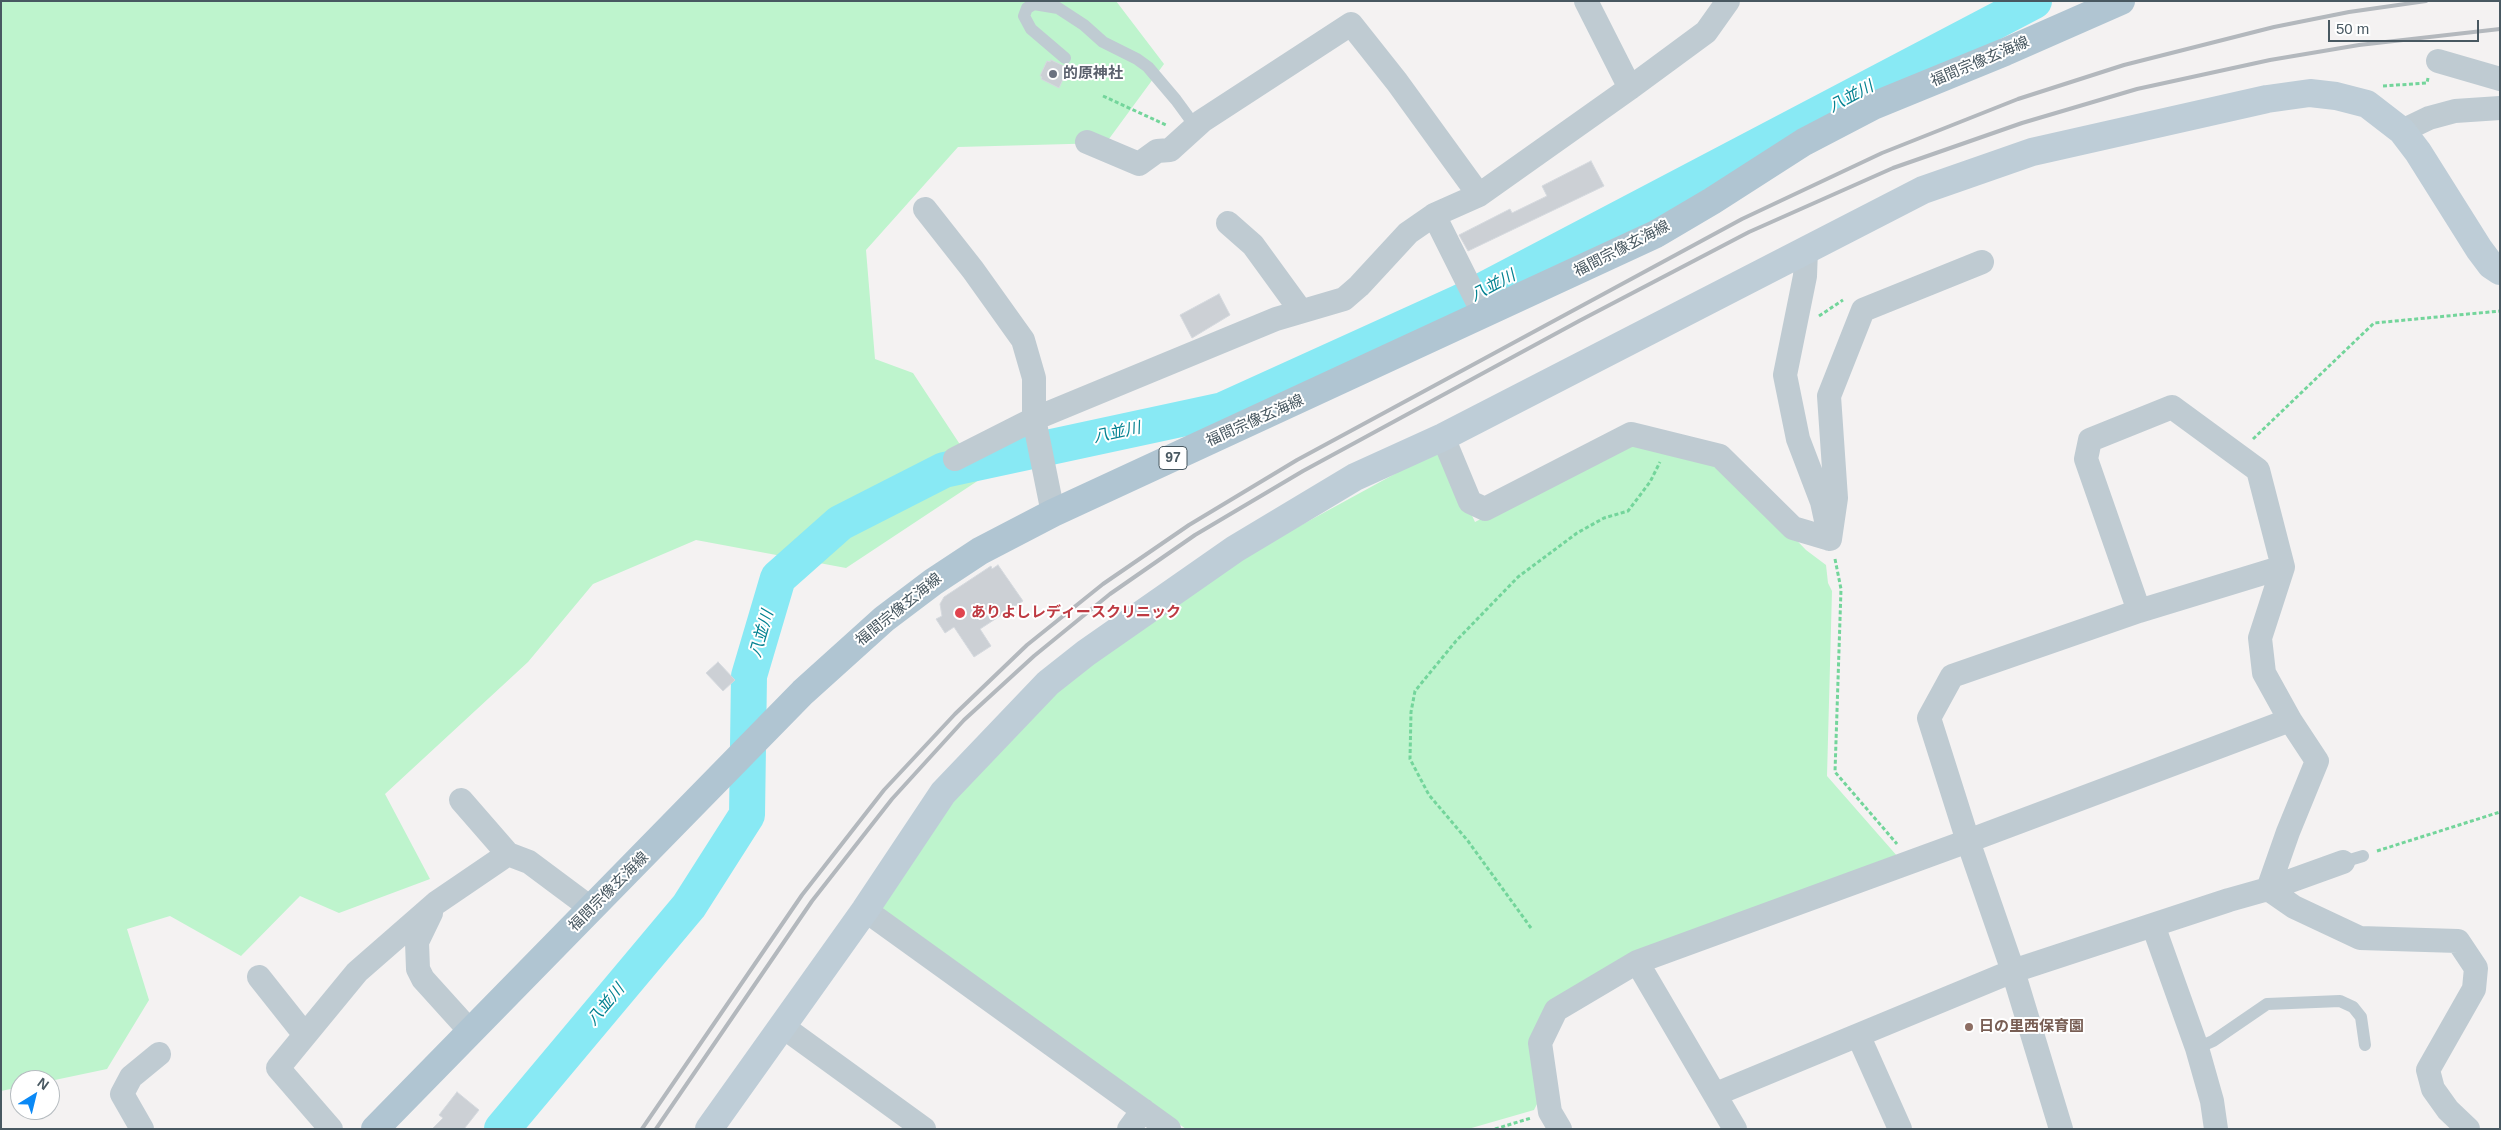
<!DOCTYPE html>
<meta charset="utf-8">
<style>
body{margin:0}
#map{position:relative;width:2501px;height:1130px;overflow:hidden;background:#f4f2f2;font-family:Arial,sans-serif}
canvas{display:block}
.frame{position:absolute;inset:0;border:2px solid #485861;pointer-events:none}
.north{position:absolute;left:10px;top:1070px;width:50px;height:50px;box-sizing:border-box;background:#fff;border:1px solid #b6bcc0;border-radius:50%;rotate:36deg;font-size:14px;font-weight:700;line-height:20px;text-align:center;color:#485861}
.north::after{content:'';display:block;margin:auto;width:18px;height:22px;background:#0a89f6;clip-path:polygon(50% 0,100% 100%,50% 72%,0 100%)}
.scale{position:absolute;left:2328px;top:20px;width:151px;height:22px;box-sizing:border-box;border:2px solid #485861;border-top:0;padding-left:6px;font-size:15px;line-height:18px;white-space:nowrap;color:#485861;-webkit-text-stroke:4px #fff;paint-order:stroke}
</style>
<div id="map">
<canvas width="2501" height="1130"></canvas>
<div class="frame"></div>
<div class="north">N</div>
<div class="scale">50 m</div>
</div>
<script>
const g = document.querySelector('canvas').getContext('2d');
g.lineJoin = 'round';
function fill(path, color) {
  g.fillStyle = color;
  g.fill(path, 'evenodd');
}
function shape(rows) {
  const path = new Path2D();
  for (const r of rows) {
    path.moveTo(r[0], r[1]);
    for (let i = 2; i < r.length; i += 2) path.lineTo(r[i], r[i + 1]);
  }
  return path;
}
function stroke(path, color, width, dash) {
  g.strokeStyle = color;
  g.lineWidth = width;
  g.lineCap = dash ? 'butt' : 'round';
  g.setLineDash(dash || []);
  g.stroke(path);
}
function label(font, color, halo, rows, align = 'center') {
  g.font = font + ' Arial,"Noto Sans JP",sans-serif';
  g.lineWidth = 4;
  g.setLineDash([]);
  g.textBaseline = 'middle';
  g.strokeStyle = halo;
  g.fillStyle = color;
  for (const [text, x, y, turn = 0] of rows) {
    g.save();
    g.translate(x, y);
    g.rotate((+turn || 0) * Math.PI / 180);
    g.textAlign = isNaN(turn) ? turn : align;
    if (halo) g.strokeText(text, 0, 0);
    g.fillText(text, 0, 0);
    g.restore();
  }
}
fill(shape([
 [1,1,1116,1,1164,64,1106,143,958,147,866,250,875,359,913,373,982,478,846,568,696,540,593,584,528,662,385,794,430,879,339,913,300,896,241,956,170,916,127,929,149,1000,107,1069,50,1081,20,1080,20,1087,1,1091],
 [1633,441,1728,469,1806,550,1826,565,1828,583,1832,591,1827,776,1898,857,1553,1003,1538,1102,1534,1110,1468,1129,1186,1129,885,914,881,902,961,786,1063,685,1250,553,1435,452,1446,461,1475,522]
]), '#bef4cd');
stroke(shape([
 [502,1129,689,906,747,815,749,676,778,578,840,523,944,470,1223,410,1461,302,2034,1]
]), '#88e9f4', 36);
const building = shape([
 [1051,60,1068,68,1059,88,1041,79,1042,77,1040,76,1047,61,1050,62,1051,60],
 [1591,161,1604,186,1468,251,1459,235,1510,209,1512,213,1547,196,1542,186,1591,161],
 [1219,294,1230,315,1192,338,1180,315,1219,294],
 [998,565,1023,601,980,629,991,646,974,657,954,627,945,633,936,619,942,616,940,604,944,597,991,566,992,569,998,565],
 [718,662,735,680,723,691,706,673,718,662],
 [457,1092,479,1110,464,1129,432,1129,443,1118,439,1115,457,1092]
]);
fill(building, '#ccd0d5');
stroke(building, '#d5d9de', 1);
stroke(shape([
 [2383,86,2427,83,2428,78],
 [1103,96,1166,125],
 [1819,316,1843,300],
 [2253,439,2374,323,2500,311],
 [1835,559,1841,589,1835,772,1897,844],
 [2377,851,2500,812],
 [1531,928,1468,841,1429,795,1410,759,1411,712,1415,691,1456,641,1518,577,1577,533,1604,518,1628,511,1650,482,1660,462],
 [1495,1129,1531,1118]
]), '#73d59b', 3, [4, 2.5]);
stroke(shape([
 [1065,58,1031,29,1024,16,1027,8,1034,4,1058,8,1084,25,1103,42,1137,59,1148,67,1176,100,1195,126],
 [2343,862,2363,856],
 [2197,1048,2213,1041,2267,1004,2340,1001,2353,1007,2361,1017,2365,1045]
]), '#bfcbd2', 12);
stroke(shape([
 [1586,1,1630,88],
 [2438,61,2500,79],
 [2402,131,2429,118,2455,111,2500,108],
 [1087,142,1139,164,1157,151,1170,150,1202,121,1351,24,1397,82,1479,195],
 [925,209,973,270,1023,340,1034,378,1034,419,1053,513],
 [1434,215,1484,315],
 [1228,223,1253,245,1301,311],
 [1806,250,1805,276,1785,375,1798,439,1822,502,1827,525],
 [1443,437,1470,502,1485,509,1631,434,1720,456,1793,528,1830,539],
 [955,459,1034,419,1276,319,1344,299,1359,286,1408,233,1434,215,1479,195,1630,88,1706,32,1728,1],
 [1830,539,1836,498,1829,396,1863,310,1982,262],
 [2139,611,2086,459,2090,440,2172,407,2258,470,2283,567,2260,638,2264,673,2290,720,2317,761,2288,832,2268,889],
 [461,800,508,854,529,862,592,909],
 [2268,889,2294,907,2360,938,2458,941,2476,968,2474,989,2428,1070,2433,1089,2448,1110,2468,1129],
 [865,910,1169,1129],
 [431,913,417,942,418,969,423,979,470,1031],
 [2153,925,2197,1048,2212,1101,2216,1129],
 [1637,962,1735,1129],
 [259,977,305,1035],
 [782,1026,924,1129],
 [1859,1037,1900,1129],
 [1716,1094,2013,971,2229,900,2268,889,2343,862],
 [142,1129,122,1094,131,1077,159,1054],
 [331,1129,278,1068,357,972,436,903,508,854],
 [1129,1129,1143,1110],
 [1560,1129,1550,1112,1540,1043,1556,1010,1637,962,1968,841,2290,720],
 [2061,1129,2013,971,1968,841,1929,718,1952,676,2139,611,2283,567]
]), '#bfcbd2', 24);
stroke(shape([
 [709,1129,865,910,943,793,1048,683,1086,653,1235,549,1355,477,1443,437,1923,190,2032,152,2267,99,2310,93,2336,96,2367,104,2402,131,2418,152,2479,249,2491,265,2500,271]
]), '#becdd7', 28);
stroke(shape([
 [375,1129,803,692,884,619,933,582,980,551,1053,513,1656,234,1712,201,1804,142,1873,106,2005,52,2121,1]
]), '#b0c5d2', 28);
stroke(shape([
 [642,1129,802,895,884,790,955,714,1027,645,1103,584,1189,525,1297,460,1742,219,1882,153,2018,99,2124,65,2274,27,2349,12,2426,1],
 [656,1129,812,901,892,799,964,720,1034,656,1110,594,1195,535,1303,471,1579,321,1749,232,1893,168,2022,123,2137,89,2270,60,2359,45,2500,29]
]), '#b3b8bd', 4);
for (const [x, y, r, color] of [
 [1053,74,5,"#6b7280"],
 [960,613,6,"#e0444e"],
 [1969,1027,5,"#8d6e63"]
]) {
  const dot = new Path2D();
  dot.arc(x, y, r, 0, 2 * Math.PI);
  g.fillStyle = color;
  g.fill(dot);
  stroke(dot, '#fff', 2);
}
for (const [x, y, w] of [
 [1173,458,28]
]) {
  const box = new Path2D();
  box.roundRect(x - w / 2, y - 11.5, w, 23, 4);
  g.fillStyle = '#fff';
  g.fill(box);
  stroke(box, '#485861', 1);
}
label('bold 14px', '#485861', null, [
 ["97",1173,458]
]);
label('15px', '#485861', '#fff', [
 ["福間宗像玄海線",1980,62,-23],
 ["福間宗像玄海線",1622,249,-27],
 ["福間宗像玄海線",1255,421,-24],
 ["福間宗像玄海線",899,610,-39],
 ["福間宗像玄海線",609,892,-45]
]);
label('bold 15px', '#5b616d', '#fff', [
 ["的原神社",1063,74]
], 'left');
label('bold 15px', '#be3a42', '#fff', [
 ["ありよしレディースクリニック",971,613]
], 'left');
label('bold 15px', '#785e54', '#fff', [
 ["日の里西保育園",1979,1027]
], 'left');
label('italic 16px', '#048291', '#fff', [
 ["八並川",1851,97,-28],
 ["八並川",1493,286,-28],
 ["八並川",1117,433,-12],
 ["八並川",762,634,-74],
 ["八並川",606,1005,-50]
]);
</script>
